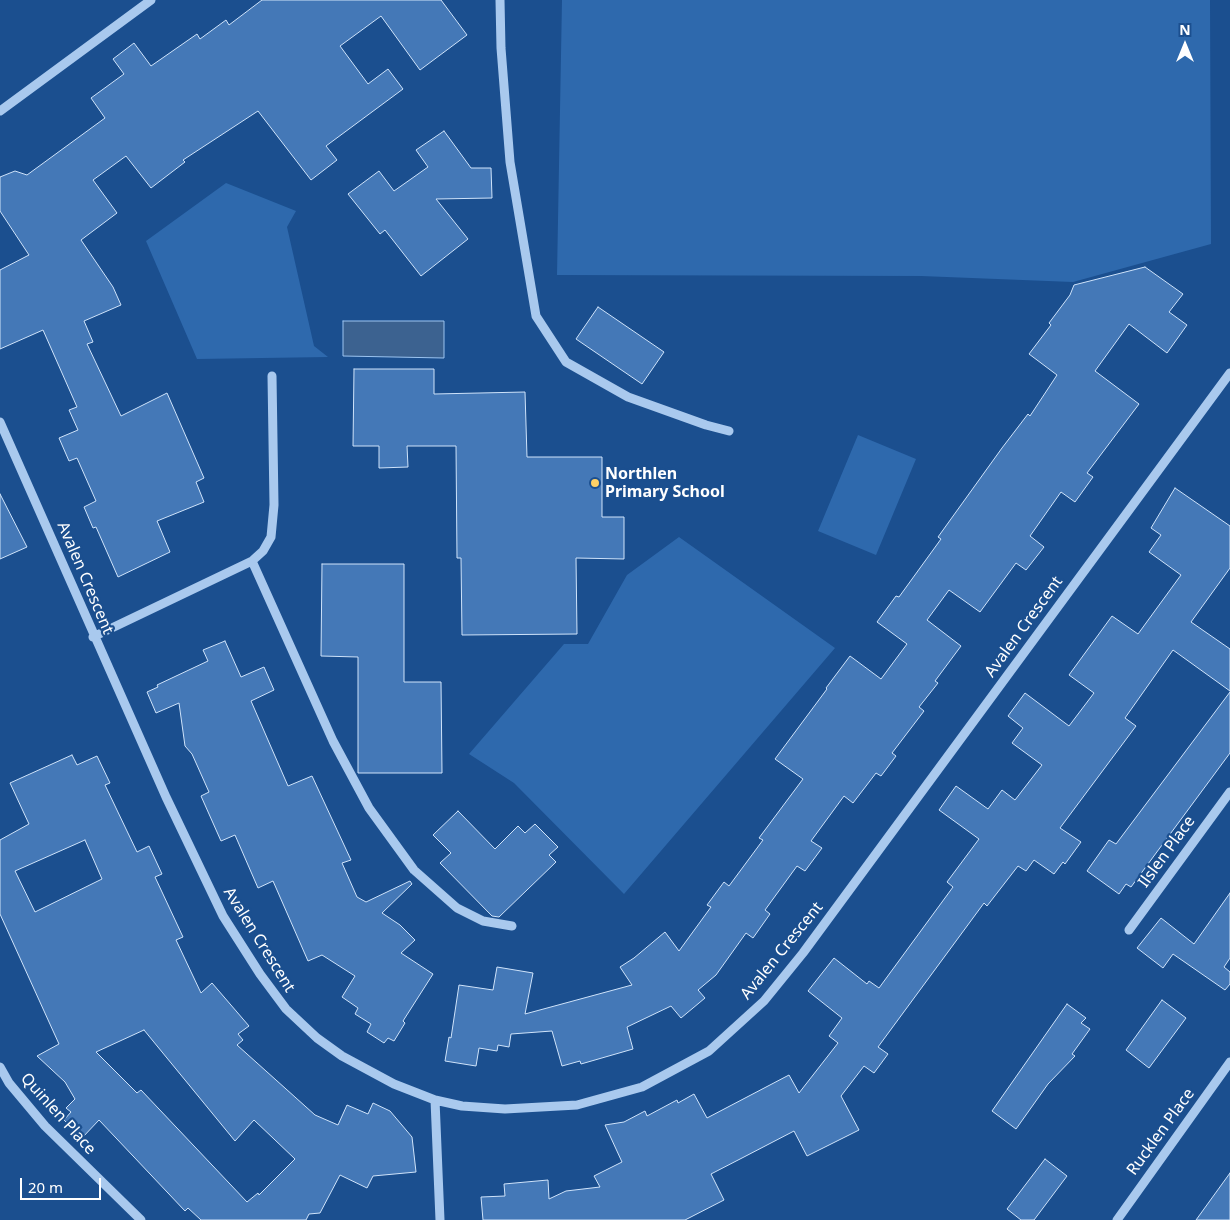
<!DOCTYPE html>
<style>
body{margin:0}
#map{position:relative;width:1230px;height:1220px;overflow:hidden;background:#1b4f8f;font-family:"Noto Sans",sans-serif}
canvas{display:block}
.north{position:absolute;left:1160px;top:20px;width:50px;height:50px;-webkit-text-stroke:4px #1b4f8f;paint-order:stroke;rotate:0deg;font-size:14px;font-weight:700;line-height:20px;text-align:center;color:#fff}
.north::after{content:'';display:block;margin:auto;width:18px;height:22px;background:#fff;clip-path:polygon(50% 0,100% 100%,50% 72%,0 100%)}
.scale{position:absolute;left:20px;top:1178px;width:81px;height:22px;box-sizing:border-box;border:2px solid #fff;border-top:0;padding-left:6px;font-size:15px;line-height:18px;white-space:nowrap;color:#fff;-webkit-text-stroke:4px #1b4f8f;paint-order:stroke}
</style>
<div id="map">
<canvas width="1230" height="1220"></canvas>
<div class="north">N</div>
<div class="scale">20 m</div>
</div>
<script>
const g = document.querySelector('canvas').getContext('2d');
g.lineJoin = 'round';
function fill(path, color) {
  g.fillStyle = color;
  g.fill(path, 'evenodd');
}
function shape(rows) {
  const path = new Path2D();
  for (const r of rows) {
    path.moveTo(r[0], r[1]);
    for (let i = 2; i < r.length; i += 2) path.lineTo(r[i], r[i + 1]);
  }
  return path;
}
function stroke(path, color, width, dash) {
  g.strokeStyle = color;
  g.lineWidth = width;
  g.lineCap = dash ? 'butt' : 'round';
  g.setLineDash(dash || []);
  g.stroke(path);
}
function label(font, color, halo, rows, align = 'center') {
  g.font = font + ' "Noto Sans",sans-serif';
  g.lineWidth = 4.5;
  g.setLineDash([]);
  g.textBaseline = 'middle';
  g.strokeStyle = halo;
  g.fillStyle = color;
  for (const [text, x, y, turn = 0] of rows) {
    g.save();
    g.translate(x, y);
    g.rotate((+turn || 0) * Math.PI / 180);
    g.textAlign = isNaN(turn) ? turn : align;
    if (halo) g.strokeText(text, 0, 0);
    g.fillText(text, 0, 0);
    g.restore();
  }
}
fill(shape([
 [562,0,1210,0,1211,244,1073,282,921,276,557,275],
 [226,183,296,211,287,227,314,346,328,357,197,359,146,241],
 [858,435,916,459,876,555,818,531],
 [679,537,835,648,624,894,514,783,469,754,564,644,588,644,627,575]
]), '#2e69ad');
const water = shape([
 [343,321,444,321,444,358,343,356,343,321]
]);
fill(water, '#3c6290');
stroke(water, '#9cc4f0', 1);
const building = shape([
 [262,0,441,0,467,35,420,70,381,16,340,46,368,84,388,69,403,89,326,146,337,160,311,180,258,111,183,160,185,162,151,188,126,156,93,180,117,213,81,240,113,287,121,305,84,321,93,342,87,344,121,416,167,393,204,478,196,482,204,502,157,521,170,552,118,577,96,527,93,528,84,507,96,501,77,458,69,461,59,438,78,430,69,410,77,407,43,330,0,349,0,270,29,255,0,211,0,177,15,171,27,175,105,118,91,98,124,74,113,59,134,43,151,66,197,34,200,39,226,20,229,25,262,0],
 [444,131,471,168,491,168,492,198,436,199,468,239,421,276,385,230,380,234,348,194,379,171,394,191,428,167,416,150,444,131],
 [1145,267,1183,294,1169,312,1187,325,1167,353,1129,324,1095,371,1139,404,1087,473,1093,477,1075,502,1061,492,1030,536,1044,547,1026,570,1016,563,980,612,949,590,927,620,961,646,935,681,938,683,919,707,924,711,892,753,896,756,881,776,876,773,853,803,844,796,811,841,822,848,805,871,797,866,765,910,770,914,753,938,746,933,716,975,698,990,705,998,681,1018,671,1006,627,1027,633,1049,581,1064,580,1061,562,1066,552,1031,511,1034,509,1047,498,1045,497,1051,479,1048,476,1066,445,1061,449,1037,451,1038,459,985,493,990,497,967,533,973,525,1014,632,985,620,967,634,958,665,932,679,951,711,907,707,905,724,882,729,886,763,840,759,838,803,779,775,759,827,689,826,688,850,656,881,679,907,644,877,622,896,596,899,597,941,539,938,537,1002,448,1028,414,1030,416,1057,375,1029,354,1051,325,1049,323,1070,295,1074,285,1145,267],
 [598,307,664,352,642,384,576,339,598,307],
 [354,369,434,369,434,394,525,392,527,457,602,457,602,517,624,517,624,559,576,558,577,634,462,635,461,558,457,558,456,446,407,446,408,467,379,468,379,446,353,446,354,369],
 [1175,488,1230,526,1230,568,1191,622,1230,649,1230,691,1173,650,1125,718,1136,726,1060,828,1081,842,1065,864,1063,862,1054,874,1034,860,1026,871,1018,866,987,906,984,903,878,1047,888,1054,874,1073,864,1066,841,1096,859,1130,807,1156,794,1131,742,1158,711,1174,724,1200,685,1220,483,1220,481,1197,505,1196,504,1184,548,1180,549,1199,566,1191,600,1187,594,1176,622,1162,605,1125,624,1122,645,1111,647,1116,677,1100,678,1103,694,1094,707,1118,789,1075,799,1093,838,1043,829,1036,842,1018,808,991,834,958,867,984,869,981,879,988,953,887,947,882,979,839,939,810,956,786,988,809,1002,790,1015,800,1042,765,1012,743,1023,728,1008,716,1025,693,1069,726,1094,693,1069,675,1112,616,1138,634,1181,575,1149,552,1161,535,1151,528,1175,488],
 [0,494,27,547,0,559,0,494],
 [322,564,404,564,404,682,441,682,442,773,358,773,358,657,321,656,322,564],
 [225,641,241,677,264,667,274,690,251,701,288,786,312,776,351,860,342,863,357,897,366,902,410,881,412,884,382,913,400,925,415,940,401,953,433,974,403,1021,405,1023,394,1041,388,1038,384,1043,367,1032,371,1024,355,1014,358,1008,342,997,355,976,322,955,308,961,273,881,258,888,235,835,221,841,201,796,209,792,192,754,185,746,179,703,156,713,147,692,158,687,157,685,208,661,203,650,225,641],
 [1230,692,1230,753,1131,887,1126,884,1119,894,1087,871,1109,840,1116,844,1230,692],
 [72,755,77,765,97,756,110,783,105,785,137,852,149,846,162,874,155,877,183,937,176,940,201,993,212,983,249,1026,238,1034,243,1040,237,1045,315,1115,338,1125,347,1105,368,1114,373,1103,390,1111,412,1137,416,1172,373,1176,367,1188,340,1175,320,1213,309,1214,306,1220,201,1220,188,1208,185,1211,99,1120,82,1138,64,1120,71,1112,66,1108,75,1099,65,1082,37,1056,59,1044,0,914,0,840,29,824,10,783,72,755],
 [85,840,102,879,35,912,15,871,85,840],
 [144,1030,235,1141,254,1120,295,1159,259,1195,258,1193,247,1202,141,1090,137,1093,96,1052,144,1030],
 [458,811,495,849,518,826,525,833,535,824,558,847,549,855,556,862,499,917,492,916,440,863,451,853,433,835,458,811],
 [1230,893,1230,958,1224,967,1230,972,1230,984,1225,990,1173,954,1163,968,1137,948,1161,918,1194,944,1230,893],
 [1162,1000,1186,1018,1149,1068,1126,1050,1162,1000],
 [1067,1004,1086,1018,1081,1023,1090,1029,1072,1054,1075,1056,1048,1084,1016,1129,992,1111,1067,1004],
 [1045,1159,1067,1176,1034,1220,1021,1220,1007,1209,1045,1159],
 [1230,1173,1230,1220,1196,1220,1230,1173]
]);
fill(building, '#4478b7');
stroke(building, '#cfe3fa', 1);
stroke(shape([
 [500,0,501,48,510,162,536,316,566,362,628,397,706,425,729,431],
 [0,111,151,0],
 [0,422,166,797,223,916,260,974,286,1009,317,1038,342,1056,394,1084,435,1100,462,1106,505,1109,577,1105,642,1087,709,1051,764,1001,803,953,1230,373],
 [252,561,333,741,369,808,414,870,457,908,483,921,512,926],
 [93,637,252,561,263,551,271,537,274,505,272,376],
 [1129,930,1230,792],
 [0,1067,9,1083,45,1126,141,1220],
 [435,1100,440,1220],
 [1117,1220,1230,1062]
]), '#a9c9ee', 9);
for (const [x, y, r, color] of [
 [595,483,5,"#ffd166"]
]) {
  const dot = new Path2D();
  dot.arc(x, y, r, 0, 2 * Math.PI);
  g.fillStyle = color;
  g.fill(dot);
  stroke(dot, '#1b4f8f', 2);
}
label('bold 16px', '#fff', '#1b4f8f', [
 ["Northlen",605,474],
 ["Primary School",605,492]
], 'left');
label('16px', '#fff', '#1b4f8f', [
 ["Avalen Crescent",85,578,67],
 ["Avalen Crescent",1024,627,-54],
 ["Ilslen Place",1167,852,-54],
 ["Avalen Crescent",259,940,58],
 ["Avalen Crescent",782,951,-51],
 ["Quinlen Place",58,1114,48],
 ["Rucklen Place",1161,1132,-54]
]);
</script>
